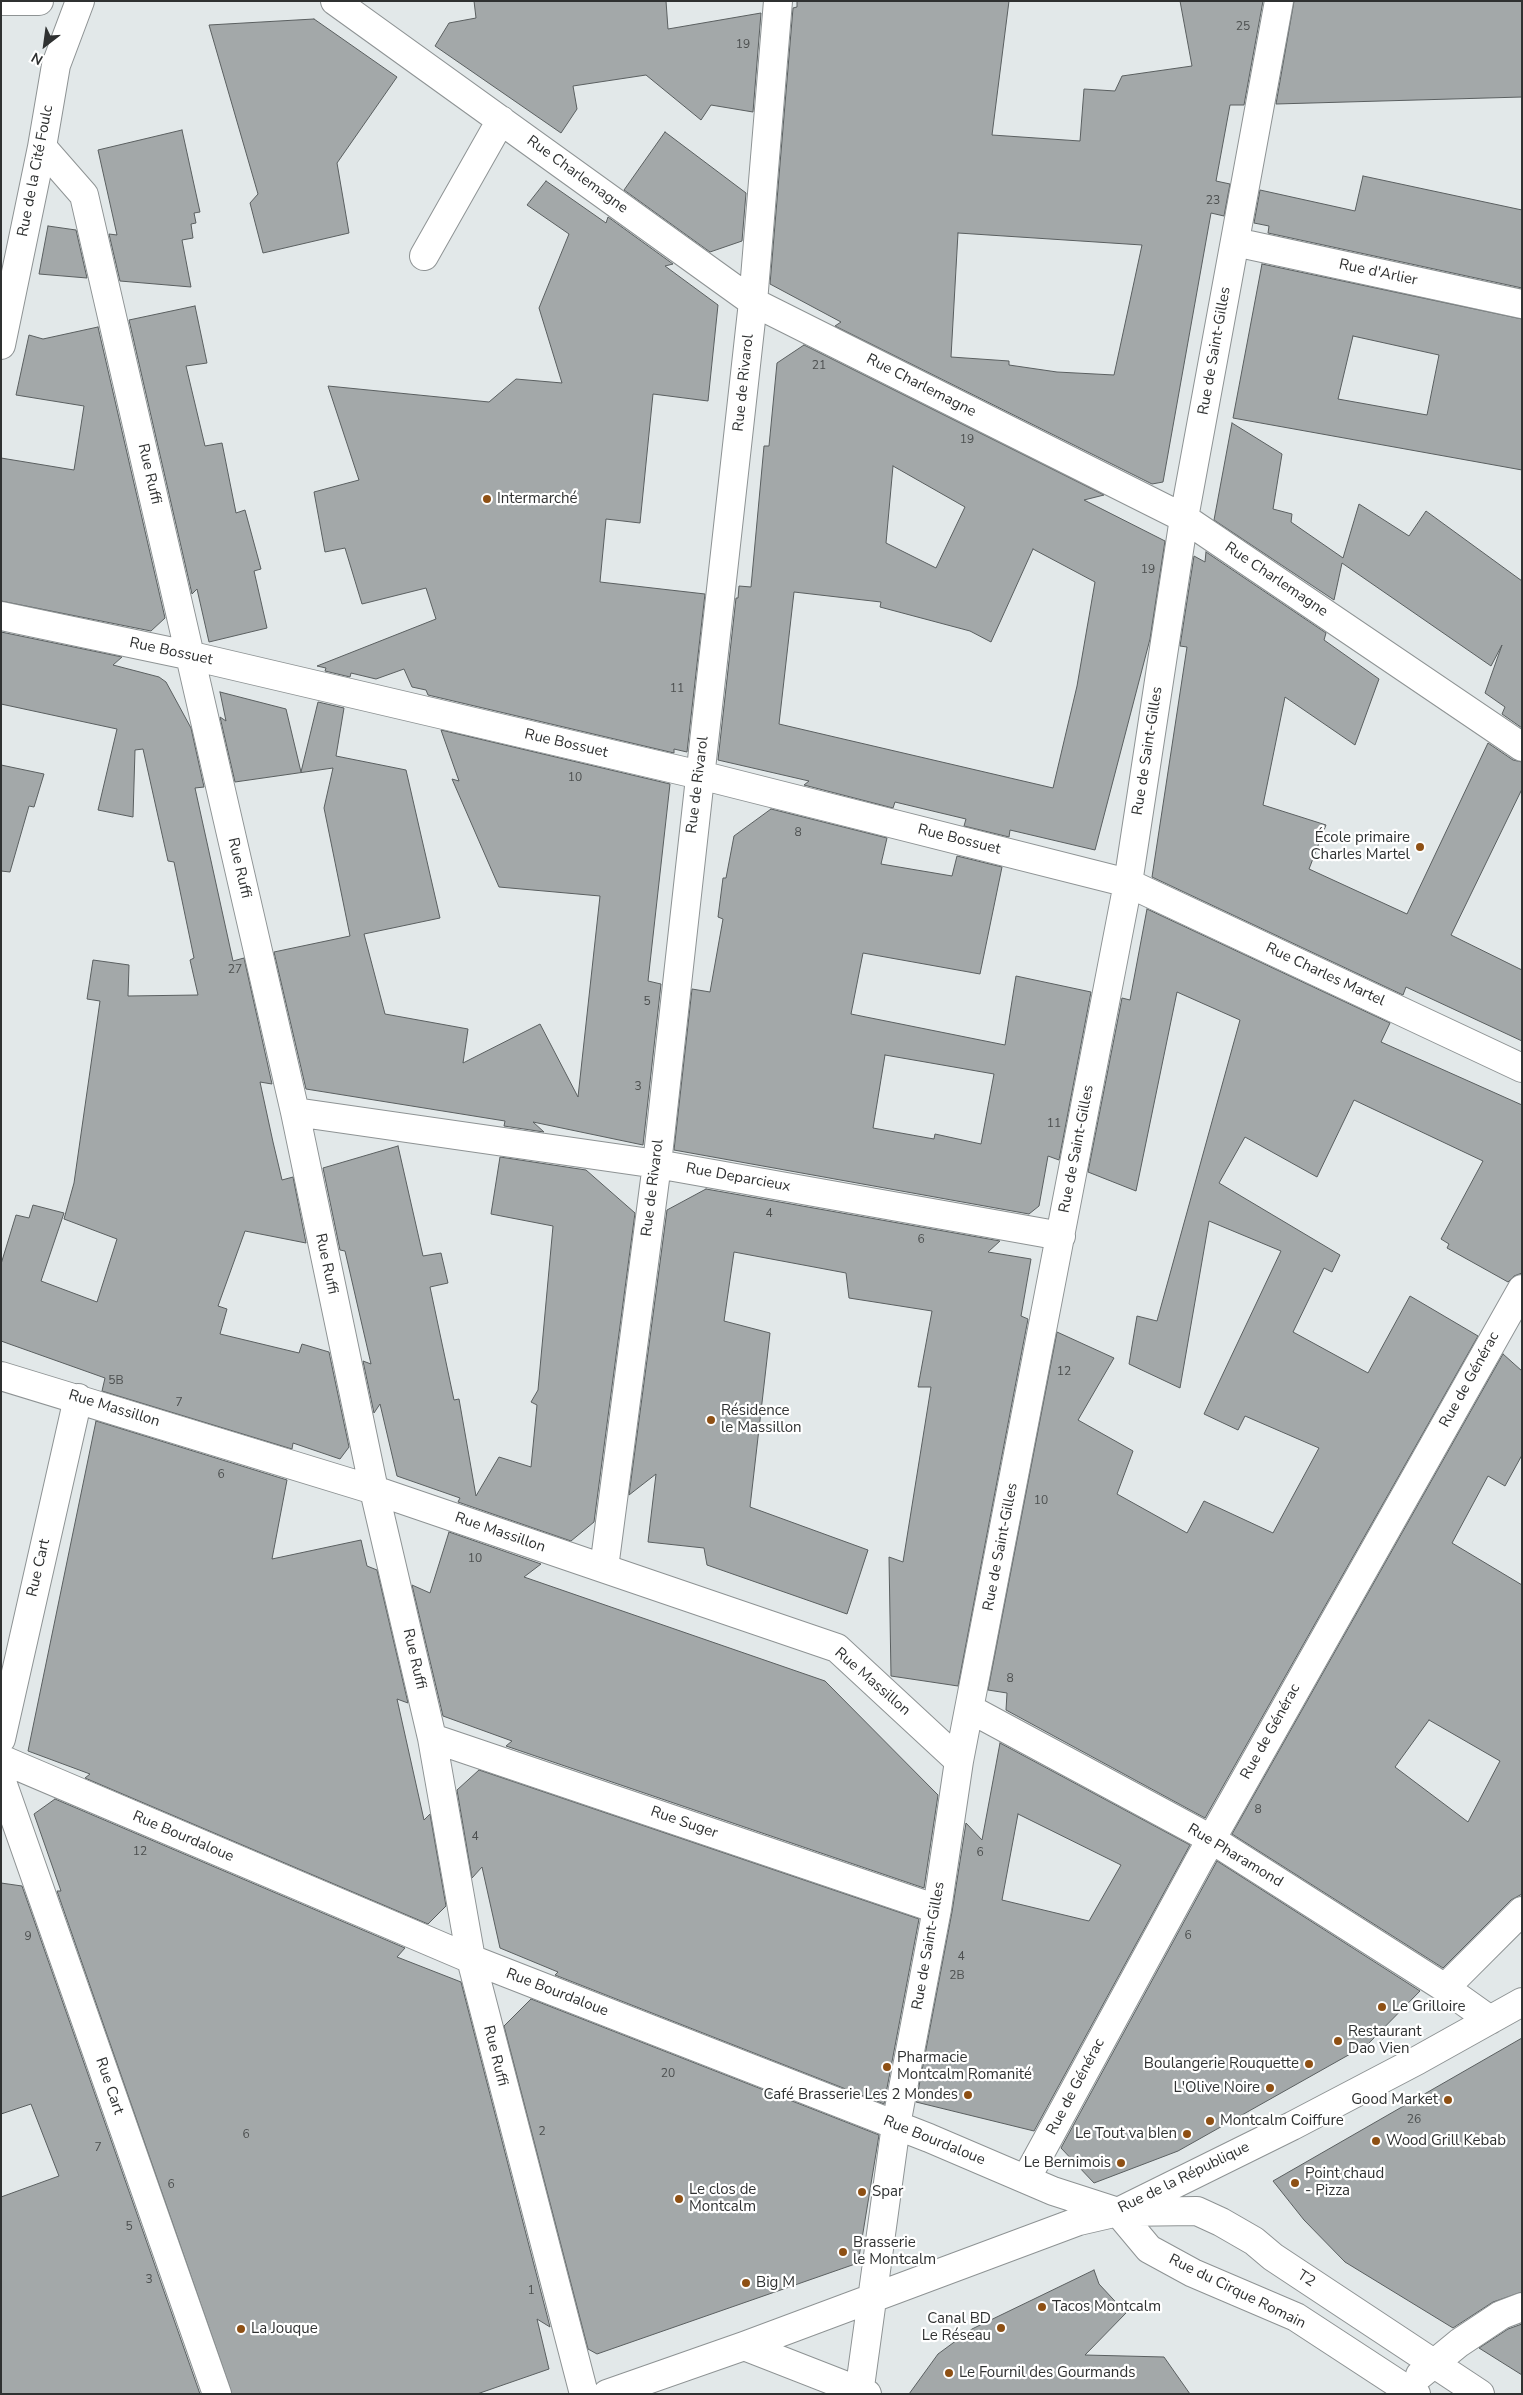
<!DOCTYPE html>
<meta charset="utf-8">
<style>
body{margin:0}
#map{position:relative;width:1523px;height:2395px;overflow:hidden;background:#e2e8e9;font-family:"Nunito Sans",sans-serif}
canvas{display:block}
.frame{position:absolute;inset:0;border:2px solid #2f3131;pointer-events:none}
.north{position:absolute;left:20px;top:20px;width:50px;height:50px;-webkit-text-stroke:4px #fff;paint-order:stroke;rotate:210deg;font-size:14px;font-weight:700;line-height:20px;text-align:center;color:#2f3131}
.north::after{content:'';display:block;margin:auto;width:18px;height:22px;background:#2f3131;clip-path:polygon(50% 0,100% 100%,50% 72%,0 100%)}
</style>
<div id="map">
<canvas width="1523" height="2395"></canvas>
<div class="frame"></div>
<div class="north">N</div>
</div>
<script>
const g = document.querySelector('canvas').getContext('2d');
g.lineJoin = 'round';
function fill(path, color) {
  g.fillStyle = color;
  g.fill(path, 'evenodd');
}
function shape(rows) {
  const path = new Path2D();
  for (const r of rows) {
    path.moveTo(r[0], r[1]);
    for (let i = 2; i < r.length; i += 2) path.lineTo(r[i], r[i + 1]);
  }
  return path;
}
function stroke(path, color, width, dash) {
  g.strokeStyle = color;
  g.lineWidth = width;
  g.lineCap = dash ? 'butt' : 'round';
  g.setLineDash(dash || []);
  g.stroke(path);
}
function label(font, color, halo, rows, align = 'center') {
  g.font = font + ' "Nunito Sans",sans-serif';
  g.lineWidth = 4.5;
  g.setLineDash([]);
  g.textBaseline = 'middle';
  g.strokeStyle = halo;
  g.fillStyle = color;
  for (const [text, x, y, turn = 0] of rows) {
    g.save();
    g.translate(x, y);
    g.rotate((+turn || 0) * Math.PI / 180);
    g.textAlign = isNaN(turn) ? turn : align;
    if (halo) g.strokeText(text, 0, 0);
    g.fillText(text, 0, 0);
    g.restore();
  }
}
const building = shape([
 [474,1,666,1,668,29,761,13,753,112,711,105,701,120,646,75,573,86,577,109,561,133,435,46,449,23,476,18,474,1],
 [797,1,1009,1,992,135,1080,141,1084,89,1115,91,1122,76,1192,66,1180,1,1263,1,1244,105,1230,105,1216,181,1230,184,1224,216,1211,213,1163,482,1152,484,835,326,841,322,770,284,793,8,797,7,797,1],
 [958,233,1142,245,1114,375,1057,372,1009,365,1009,361,951,357,958,233],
 [1294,1,1522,1,1522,97,1276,104,1294,1],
 [314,19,397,77,337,163,349,233,263,253,250,203,258,194,209,25,314,19],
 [182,130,200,212,194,213,196,223,191,224,193,238,182,240,191,287,120,281,109,234,117,235,98,150,182,130],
 [665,132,746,193,742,241,710,252,624,190,665,132],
 [1363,176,1522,210,1522,288,1268,233,1269,226,1254,223,1260,190,1355,211,1363,176],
 [546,181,606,223,608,217,673,264,665,266,718,305,708,401,653,394,640,523,606,519,600,582,705,594,687,752,674,749,674,753,428,695,426,690,412,687,404,669,376,679,351,673,350,677,325,671,326,668,317,666,436,619,426,588,362,604,345,548,325,552,314,492,359,480,328,386,489,402,516,379,562,383,539,308,569,234,527,205,546,181],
 [48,226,76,230,87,278,39,274,48,226],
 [1262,264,1522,319,1522,470,1233,418,1262,264],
 [1353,336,1439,355,1427,415,1338,399,1353,336],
 [195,306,207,363,186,366,205,446,222,443,236,513,245,510,261,569,254,571,267,628,209,642,197,589,192,594,129,320,195,306],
 [98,327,165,618,151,631,1,601,1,458,74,470,84,406,16,395,29,335,43,339,98,327],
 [804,345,1104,495,1084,500,1165,541,1150,639,1095,850,1010,830,1009,837,964,826,966,819,895,802,893,808,804,785,809,781,718,760,736,598,738,598,739,586,751,587,764,446,769,446,777,363,804,345],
 [893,466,965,507,936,568,886,543,893,466],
 [1033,549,1095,582,1077,686,1053,788,779,724,794,592,881,602,880,607,970,631,991,642,1033,549],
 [1232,423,1282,454,1273,509,1292,514,1291,522,1343,558,1359,504,1409,536,1426,511,1522,581,1522,728,1502,714,1505,707,1485,693,1502,645,1491,666,1342,563,1334,600,1214,520,1232,423],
 [1206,552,1326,633,1324,640,1379,679,1355,745,1285,697,1263,805,1326,825,1309,869,1407,914,1488,743,1513,760,1522,762,1522,789,1451,935,1522,970,1522,1041,1406,987,1403,995,1152,877,1187,647,1180,646,1194,556,1205,562,1206,552],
 [1,632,122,657,113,665,159,677,166,682,191,728,204,787,195,788,233,961,244,958,272,1084,260,1082,273,1142,282,1180,293,1177,306,1243,245,1231,218,1306,227,1309,220,1334,299,1353,302,1344,329,1352,349,1447,340,1459,293,1443,292,1449,102,1391,105,1378,1,1341,1,1264,16,1215,29,1218,33,1205,64,1213,41,1281,97,1302,117,1239,64,1219,74,1183,100,1001,87,999,93,960,129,965,128,996,198,995,190,960,194,958,174,862,168,861,143,749,135,750,133,817,98,810,117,729,1,704,1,632],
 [220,692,286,709,301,772,318,702,344,708,336,756,406,770,440,918,364,934,385,1014,468,1029,463,1063,540,1024,578,1097,600,896,499,887,452,779,459,781,441,730,670,784,648,981,661,984,643,1145,533,1122,544,1132,504,1126,505,1121,306,1089,274,952,350,936,324,808,333,768,235,782,220,717,226,721,220,692],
 [1,765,44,774,34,807,29,806,10,872,1,871,1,765],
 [771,809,887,838,881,864,952,876,957,856,1002,867,980,974,863,953,851,1014,1005,1045,1016,976,1091,992,1059,1160,1048,1156,1039,1206,1029,1214,674,1150,692,989,710,992,723,919,718,917,723,878,726,878,734,836,771,809],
 [885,1055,994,1074,981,1144,935,1134,934,1139,873,1128,885,1055],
 [1147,909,1390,1023,1381,1042,1522,1105,1522,1273,1514,1276,1508,1282,1447,1248,1449,1244,1441,1239,1483,1161,1354,1100,1317,1177,1245,1137,1219,1183,1340,1255,1332,1272,1324,1268,1293,1332,1368,1373,1410,1296,1478,1336,1205,1818,1006,1710,1007,1693,988,1690,1057,1332,1114,1358,1078,1420,1133,1451,1117,1494,1187,1533,1204,1501,1273,1533,1319,1448,1245,1416,1238,1430,1204,1414,1281,1251,1209,1221,1180,1388,1129,1364,1137,1316,1157,1321,1240,1020,1177,992,1136,1191,1088,1172,1122,998,1130,1000,1147,909],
 [398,1146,423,1256,441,1253,448,1283,430,1287,454,1400,459,1399,476,1496,499,1457,531,1467,537,1405,531,1402,538,1390,553,1226,491,1214,500,1157,586,1170,635,1213,594,1522,571,1541,458,1502,460,1498,397,1476,380,1404,374,1413,363,1361,371,1364,345,1251,340,1250,323,1168,398,1146],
 [706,1189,1000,1241,988,1252,1031,1259,1021,1316,1028,1319,958,1686,891,1676,889,1557,903,1562,931,1387,918,1387,932,1311,849,1298,846,1273,734,1252,724,1321,770,1333,750,1507,868,1550,847,1614,707,1565,704,1548,648,1542,656,1474,629,1495,667,1210,706,1189],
 [1503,1354,1522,1371,1522,1455,1505,1486,1488,1476,1452,1543,1522,1585,1522,1894,1511,1900,1443,1968,1232,1834,1503,1354],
 [1429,1720,1500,1761,1468,1822,1395,1767,1429,1720],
 [96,1421,287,1480,272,1559,361,1540,367,1566,377,1570,408,1703,397,1699,424,1820,430,1814,446,1906,428,1924,85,1778,90,1774,28,1751,96,1421],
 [449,1532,541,1564,524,1577,825,1681,938,1795,924,1888,506,1746,512,1741,443,1716,412,1585,430,1593,449,1532],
 [1000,1743,1190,1845,1034,2131,916,2102,952,1912,966,1823,982,1840,1000,1743],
 [1018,1814,1121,1865,1089,1921,1002,1900,1018,1814],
 [479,1770,919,1919,884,2104,555,1975,558,1972,500,1948,482,1867,472,1878,457,1790,479,1770],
 [55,1799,405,1948,397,1957,461,1982,550,2327,537,2319,549,2369,477,2394,232,2394,57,1891,61,1891,34,1814,55,1799],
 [1217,1861,1420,1991,1368,2044,1178,2151,1094,2183,1061,2148,1217,1861],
 [1,1883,22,1886,200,2394,1,2394,1,2197,59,2176,31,2104,1,2114,1,1883],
 [531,1999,879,2135,858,2263,597,2354,588,2349,504,2026,531,1999],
 [1522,2038,1522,2292,1493,2302,1453,2328,1345,2262,1304,2220,1273,2181,1522,2038],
 [1094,2270,1099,2284,1126,2313,1085,2355,1164,2357,1190,2394,909,2394,938,2354,972,2329,1094,2270],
 [1522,2324,1522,2375,1479,2348,1508,2329,1522,2324]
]);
fill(building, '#a3a8a9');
stroke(building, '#5a5f60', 1);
const minor = shape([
 [335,1,753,302,1184,518,1522,747],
 [42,147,84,195,295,1112,374,1490,432,1738,471,1959,584,2394],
 [1235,242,1522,304],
 [424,256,501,120],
 [1,345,42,147,56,65,80,1],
 [1,616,192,656,700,775,1128,883,1522,1068],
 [295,1112,657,1164,1061,1236],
 [1,1376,374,1490,837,1648,959,1761],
 [604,1568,657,1164,753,302,778,1],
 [970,1709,1211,1839,1445,1988,1490,2020],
 [432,1738,937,1909],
 [1,1739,78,1398],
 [1,1759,471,1959,929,2138,1053,2191,1118,2212,1197,2211,1221,2222,1254,2241,1273,2257,1480,2394],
 [1,1779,217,2394],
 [1445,1988,1522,1911],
 [1026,2179,1199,1861,1522,1289],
 [1118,2212,1149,2249,1193,2273,1296,2317,1403,2387,1416,2394],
 [744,2346,867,2394],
 [1420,2375,1459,2343,1501,2315,1522,2307],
 [607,2394,744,2346,1079,2221,1118,2212,1292,2126,1418,2060,1522,2002],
 [859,2394,896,2125,937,1909,959,1761,1128,883,1184,518,1279,1]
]);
const major = shape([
 [1,1,39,1]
]);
stroke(minor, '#8e9394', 30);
stroke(major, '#8e9394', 30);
stroke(minor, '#fff', 28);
stroke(major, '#fff', 28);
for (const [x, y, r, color] of [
 [487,499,5,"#8e5014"],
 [1420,847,5,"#8e5014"],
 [711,1420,5,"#8e5014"],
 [1382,2007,5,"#8e5014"],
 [1338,2041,5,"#8e5014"],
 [1309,2064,5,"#8e5014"],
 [887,2067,5,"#8e5014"],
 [1270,2088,5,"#8e5014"],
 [968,2095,5,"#8e5014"],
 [1448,2100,5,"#8e5014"],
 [1210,2121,5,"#8e5014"],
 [1187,2134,5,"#8e5014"],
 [1376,2141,5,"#8e5014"],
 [1121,2163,5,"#8e5014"],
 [1295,2183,5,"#8e5014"],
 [862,2192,5,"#8e5014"],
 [679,2199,5,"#8e5014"],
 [843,2252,5,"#8e5014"],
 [746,2283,5,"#8e5014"],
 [1042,2307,5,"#8e5014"],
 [1001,2328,5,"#8e5014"],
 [241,2329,5,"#8e5014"],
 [949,2373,5,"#8e5014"]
]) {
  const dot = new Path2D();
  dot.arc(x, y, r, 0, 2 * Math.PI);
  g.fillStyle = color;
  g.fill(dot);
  stroke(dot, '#fff', 2);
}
label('12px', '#4c4f4f', null, [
 ["25",1243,27],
 ["19",743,45],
 ["23",1213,201],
 ["21",819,366],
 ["19",967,440],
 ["19",1148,570],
 ["11",677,689],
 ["10",575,778],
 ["8",798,833],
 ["27",235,970],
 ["5",647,1002],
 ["3",638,1087],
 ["11",1054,1124],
 ["4",769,1214],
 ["6",921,1240],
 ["12",1064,1372],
 ["5B",116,1381],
 ["7",179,1403],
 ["6",221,1475],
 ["10",1041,1501],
 ["10",475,1559],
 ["8",1010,1679],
 ["8",1258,1810],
 ["4",475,1837],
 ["12",140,1852],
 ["6",980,1853],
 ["6",1188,1936],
 ["9",28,1937],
 ["4",961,1957],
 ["2B",957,1976],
 ["20",668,2074],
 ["26",1414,2120],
 ["2",542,2132],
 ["6",246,2135],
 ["7",98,2148],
 ["6",171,2185],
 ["5",129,2227],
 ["3",149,2280],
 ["1",531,2291]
]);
label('15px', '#2f3131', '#fff', [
 ["Rue de la Cité Foulc",36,171,-79],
 ["Rue Charlemagne",577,175,36],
 ["Rue d'Arlier",1378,273,12],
 ["Rue de Saint-Gilles",1215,351,-80],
 ["Rue de Rivarol",744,383,-84],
 ["Rue Charlemagne",921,386,27],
 ["Rue Ruffi",149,474,77],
 ["Rue Charlemagne",1276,580,34],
 ["Rue Bossuet",171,652,12],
 ["Rue Bossuet",566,744,13],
 ["Rue de Saint-Gilles",1148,751,-81],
 ["Rue de Rivarol",698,785,-83],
 ["Rue Bossuet",959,840,14],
 ["Rue Ruffi",239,868,77],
 ["Rue Charles Martel",1325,975,25],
 ["Rue de Saint-Gilles",1077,1149,-79],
 ["Rue Deparcieux",738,1178,10],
 ["Rue de Rivarol",653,1188,-83],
 ["Rue Ruffi",326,1264,78],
 ["Rue de Générac",1470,1380,-61],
 ["Rue Massillon",114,1409,17],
 ["Rue Massillon",500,1533,19],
 ["Rue de Saint-Gilles",1001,1547,-79],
 ["Rue Cart",39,1568,-77],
 ["Rue Ruffi",414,1659,77],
 ["Rue Massillon",872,1682,41],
 ["Rue de Générac",1271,1732,-61],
 ["Rue Suger",684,1823,19],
 ["Rue Bourdaloue",183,1837,23],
 ["Rue Pharamond",1235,1856,31],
 ["Rue de Saint-Gilles",929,1946,-80],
 ["Rue Bourdaloue",557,1993,21],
 ["Rue Ruffi",495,2056,76],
 ["Rue Cart",109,2086,71],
 ["Rue de Générac",1076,2087,-62],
 ["Rue Bourdaloue",934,2141,22],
 ["Rue de la République",1184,2178,-26],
 ["T2",1306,2279,33],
 ["Rue du Cirque Romain",1237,2292,26]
]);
label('15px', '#2f3131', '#fff', [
 ["Intermarché",497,499],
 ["École primaire",1410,838,"right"],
 ["Charles Martel",1410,855,"right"],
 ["Résidence",721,1411],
 ["le Massillon",721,1428],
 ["Le Grilloire",1392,2007],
 ["Restaurant",1348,2032],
 ["Dao Vien",1348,2049],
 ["Pharmacie",897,2058],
 ["Montcalm Romanité",897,2075],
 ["Boulangerie Rouquette",1299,2064,"right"],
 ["L'Olive Noire",1260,2088,"right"],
 ["Café Brasserie Les 2 Mondes",958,2095,"right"],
 ["Good Market",1438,2100,"right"],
 ["Montcalm Coiffure",1220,2121],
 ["Le Tout va bIen",1177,2134,"right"],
 ["Wood Grill Kebab",1386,2141],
 ["Le Bernimois",1111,2163,"right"],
 ["Point chaud",1305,2174],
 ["- Pizza",1305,2191],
 ["Le clos de",689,2190],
 ["Montcalm",689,2207],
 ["Spar",872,2192],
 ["Brasserie",853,2243],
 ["le Montcalm",853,2260],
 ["Big M",756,2283],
 ["Tacos Montcalm",1052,2307],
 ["Canal BD",991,2319,"right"],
 ["Le Réseau",991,2336,"right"],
 ["La Jouque",251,2329],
 ["Le Fournil des Gourmands",959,2373]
], 'left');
</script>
